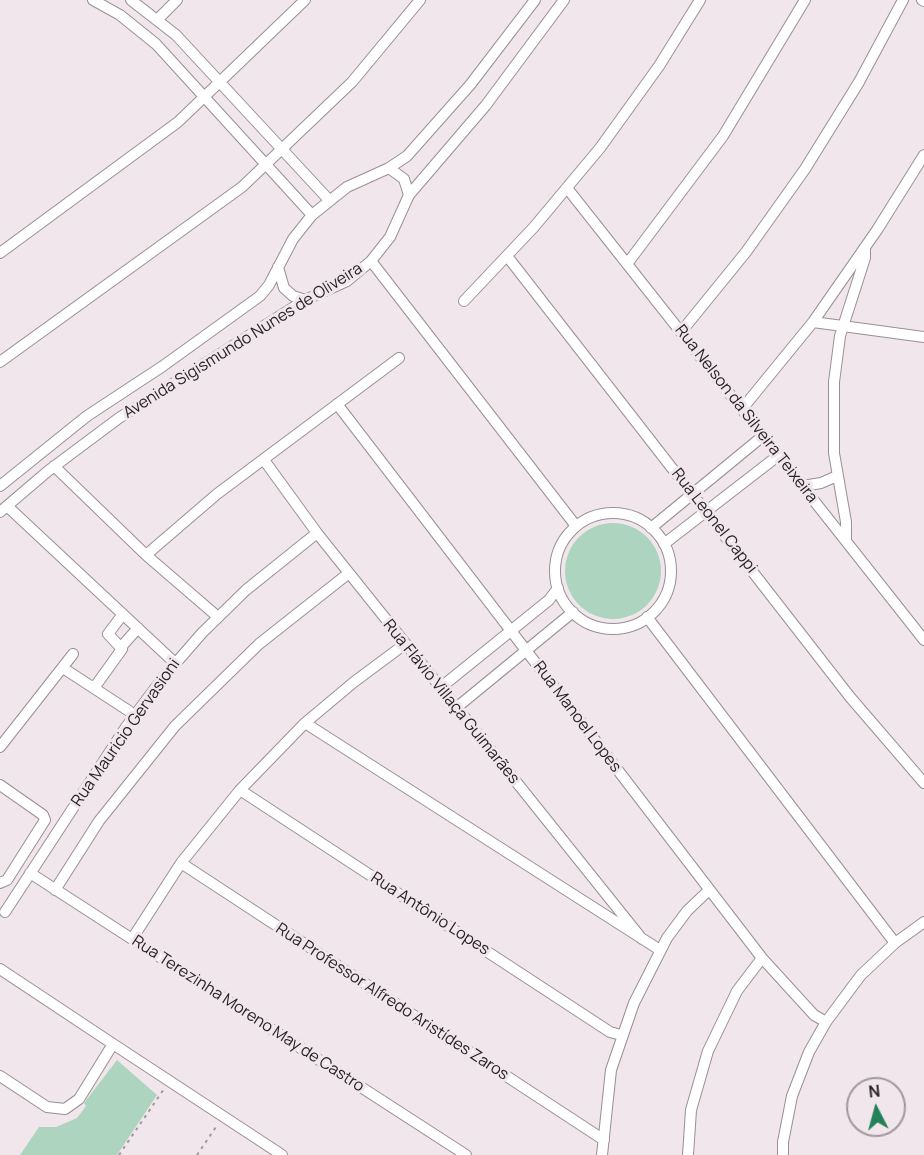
<!DOCTYPE html>
<meta charset="utf-8">
<style>
body{margin:0}
#map{position:relative;width:924px;height:1155px;overflow:hidden;background:#f1e6ec;font-family:Manrope,sans-serif}
canvas{display:block}
.north{position:absolute;left:846px;top:1077px;width:60px;height:60px;box-sizing:border-box;background:#f1e6ec;border:2px solid #a0989c;border-radius:50%;rotate:354deg;font-size:16px;font-weight:700;line-height:24px;text-align:center;color:#262225}
.north::after{content:'';display:block;margin:auto;width:21px;height:27px;background:#23825a;clip-path:polygon(50% 0,100% 100%,50% 72%,0 100%)}
</style>
<div id="map">
<canvas width="924" height="1155"></canvas>
<div class="north">N</div>
</div>
<script>
const g = document.querySelector('canvas').getContext('2d');
g.lineJoin = 'round';
function fill(path, color) {
  g.fillStyle = color;
  g.fill(path, 'evenodd');
}
function shape(rows) {
  const path = new Path2D();
  for (const r of rows) {
    if (r.length === 3) {
      path.moveTo(r[0] + r[2], r[1]);
      path.arc(r[0], r[1], r[2], 0, 2 * Math.PI);
      continue;
    }
    path.moveTo(r[0], r[1]);
    for (let i = 2; i < r.length; i += 2) path.lineTo(r[i], r[i + 1]);
  }
  return path;
}
function stroke(path, color, width, dash) {
  g.strokeStyle = color;
  g.lineWidth = width;
  g.lineCap = dash ? 'butt' : 'round';
  g.setLineDash(dash || []);
  g.stroke(path);
}
function label(font, color, halo, rows, align = 'center') {
  g.font = font + ' Manrope,sans-serif';
  g.lineWidth = 6;
  g.setLineDash([]);
  g.textBaseline = 'middle';
  g.strokeStyle = halo;
  g.fillStyle = color;
  for (const [text, x, y, turn = 0] of rows) {
    g.save();
    g.translate(x, y);
    g.rotate((+turn || 0) * Math.PI / 180);
    g.textAlign = isNaN(turn) ? turn : align;
    if (halo) g.strokeText(text, 0, 0);
    g.fillText(text, 0, 0);
    g.restore();
  }
}
fill(shape([
 [613,571,48],
 [117,1060,157,1095,117,1155,20,1155,39,1127,56,1127,77,1118,86,1106,84,1103]
]), '#add4be');
const street = shape([
 [93,0,120,15,156,44,312,215],
 [131,0,176,35,329,200],
 [922,0,924,1],
 [157,20,177,0],
 [389,168,404,179,409,195],
 [567,188,924,640],
 [0,253,178,122,305,0],
 [507,256,850,697,924,783],
 [371,261,576,526],
 [627,264,723,136,805,0],
 [278,267,284,288,293,296,305,300],
 [464,301,534,227,600,148,659,66,700,0],
 [813,322,924,337],
 [681,332,746,252,805,169,859,82,903,0],
 [0,362,242,187,352,82,420,0],
 [337,404,762,958,814,1015,826,1022],
 [742,409,813,322,877,230,924,155],
 [264,460,317,533,642,939],
 [54,466,146,555,218,617],
 [0,486,87,416,163,366,260,296,269,285,293,239,312,215,347,187,389,168,407,156,470,85,535,0],
 [803,486,821,483,837,476],
 [7,506,175,663],
 [0,512,48,471,119,418,305,300,347,281,371,261,390,237,409,195,486,105,564,0],
 [613,571,58],
 [651,528,763,436],
 [846,541,846,522,834,453,834,382,840,336,865,258,865,250],
 [664,544,779,455],
 [146,555,217,494,399,358],
 [647,617,895,943],
 [122,646,138,628],
 [63,668,129,711],
 [94,688,122,649,108,634,123,614],
 [440,688,549,600,558,588],
 [456,708,573,612],
 [305,723,660,950],
 [0,747,73,654],
 [0,785,43,815,45,820,7,880,0,883],
 [240,790,610,1032,621,1035],
 [181,863,604,1140],
 [30,873,466,1155],
 [55,890,99,821,175,726,259,644,349,573],
 [5,912,126,727,162,679,202,633,246,590,317,533],
 [132,939,181,863,240,790,305,723,354,682,405,644],
 [0,969,113,1044],
 [0,1076,47,1107,65,1109,79,1099,113,1044,282,1155],
 [602,1155,611,1070,634,1003,667,938,687,911,709,890],
 [688,1155,691,1110,708,1051,737,991,762,958],
 [783,1155,783,1142,792,1096,809,1052,826,1022,861,975,895,943,924,922]
]);
stroke(street, '#998f95', 12);
stroke(shape([
 [119,1155,164,1089],
 [197,1155,218,1124]
]), '#a1999d', 2, [3, 4.5]);
stroke(street, '#fff', 10);
label('16px', '#262225', '#f1e6ec', [
 ["Avenida Sigismundo Nunes de Oliveira",243,341,-32],
 ["Rua Nelson da Silveira Teixeira",746,414,52],
 ["Rua Leonel Cappi",714,521,52],
 ["Rua Flávio Villaça Guimarães",451,702,51],
 ["Rua Manoel Lopes",577,717,53],
 ["Rua Mauricio Gervasioni",126,733,-55],
 ["Rua Antônio Lopes",430,914,33],
 ["Rua Professor Alfredo Aristídes Zaros",392,1002,33],
 ["Rua Terezinha Moreno May de Castro",248,1014,33]
]);
</script>
